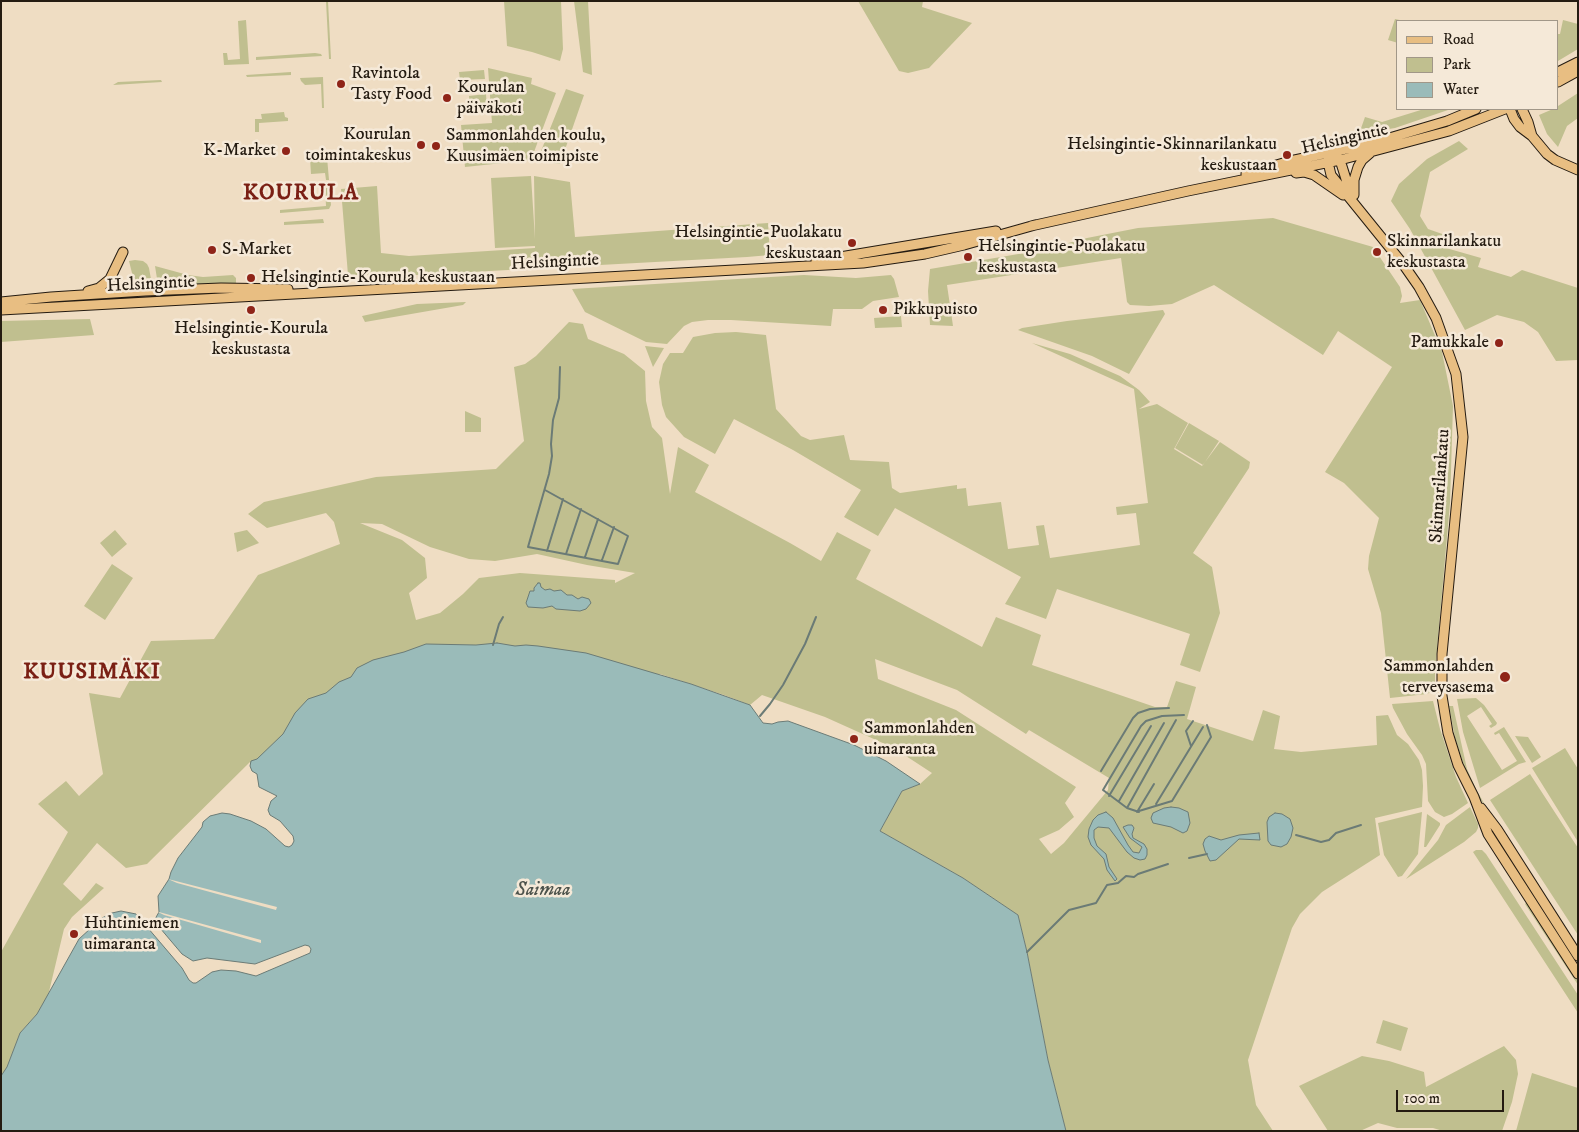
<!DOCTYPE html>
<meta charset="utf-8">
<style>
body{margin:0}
#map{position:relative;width:1579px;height:1132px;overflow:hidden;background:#efddc3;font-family:"IM FELL DW Pica",serif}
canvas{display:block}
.frame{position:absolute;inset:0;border:2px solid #241b11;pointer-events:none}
.legend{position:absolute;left:1396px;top:20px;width:162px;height:90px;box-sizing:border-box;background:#f5e9d8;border:1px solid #a19788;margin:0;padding:6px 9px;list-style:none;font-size:15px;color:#241b11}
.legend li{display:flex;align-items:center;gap:10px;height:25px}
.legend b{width:25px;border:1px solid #a19788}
.scale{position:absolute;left:1396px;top:1090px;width:108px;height:22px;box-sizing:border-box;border:2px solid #241b11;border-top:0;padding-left:6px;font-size:15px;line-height:18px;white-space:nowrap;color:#241b11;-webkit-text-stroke:4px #f5e9d8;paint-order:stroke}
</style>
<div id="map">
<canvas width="1579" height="1132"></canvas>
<div class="frame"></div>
<ul class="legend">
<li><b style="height:6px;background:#e8be82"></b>Road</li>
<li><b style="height:14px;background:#c0bf8f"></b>Park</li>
<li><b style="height:14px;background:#9abbb9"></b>Water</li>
</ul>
<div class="scale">100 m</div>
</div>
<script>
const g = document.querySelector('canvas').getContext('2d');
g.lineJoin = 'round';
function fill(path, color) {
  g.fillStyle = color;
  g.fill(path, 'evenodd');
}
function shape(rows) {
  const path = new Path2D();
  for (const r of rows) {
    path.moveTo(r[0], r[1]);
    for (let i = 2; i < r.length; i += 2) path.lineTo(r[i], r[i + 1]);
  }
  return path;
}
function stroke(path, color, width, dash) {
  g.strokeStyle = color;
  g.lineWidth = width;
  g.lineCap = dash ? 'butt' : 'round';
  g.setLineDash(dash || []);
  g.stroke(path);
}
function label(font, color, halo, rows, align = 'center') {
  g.font = font + ' "IM FELL DW Pica",serif';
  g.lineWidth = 5;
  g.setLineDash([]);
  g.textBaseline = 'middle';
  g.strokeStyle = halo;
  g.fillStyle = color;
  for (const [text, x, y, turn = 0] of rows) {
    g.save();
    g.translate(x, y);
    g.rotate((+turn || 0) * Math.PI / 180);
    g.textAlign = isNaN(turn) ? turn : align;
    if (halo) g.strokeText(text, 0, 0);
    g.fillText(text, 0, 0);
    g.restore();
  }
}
fill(shape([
 [326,1,328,1,331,59,329,59],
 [504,1,561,1,563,49,560,61,532,52,507,46],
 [574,1,588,1,592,75,583,72],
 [858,1,923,1,922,7,972,23,929,68,908,73,899,71],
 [1395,19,1404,21,1398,21,1398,43,1388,40],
 [246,20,249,64,224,65,223,53,227,53,228,60,240,59,238,21],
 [1563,20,1578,24,1578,49,1558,61,1558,34,1560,34],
 [315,53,321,54,322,56,256,60,256,57],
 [488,68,532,78,531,84,556,93,531,160,465,167,461,125,492,123],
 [484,70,485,79,460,80,459,72],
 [291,72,291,75,247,77,246,75],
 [323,77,324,108,322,108,321,84,305,85,301,81,300,78],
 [161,80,162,82,113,85,118,82],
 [566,89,584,95,560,164,537,161],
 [1578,93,1578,118,1567,126,1558,147,1547,134,1539,115,1553,109,1558,109,1558,106],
 [486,94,487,111,471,112,469,96],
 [1424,109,1451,109,1395,128,1359,134,1365,117,1382,122],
 [284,112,285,117,288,118,288,121,259,123,259,132,255,132,255,119,262,119,261,114],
 [1459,141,1468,149,1430,172,1420,216,1428,229,1448,236,1446,248,1481,258,1478,267,1511,277,1522,270,1578,288,1578,360,1556,361,1538,332,1524,322,1497,315,1465,330,1410,229,1391,201,1399,184,1427,159],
 [327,157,329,180,326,180,325,173,311,174,310,158],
 [531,176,535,239,534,176,570,182,575,237,768,223,770,255,747,257,416,275,348,275,341,189,377,186,381,253,409,256,535,248,535,246,495,248,491,178],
 [325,184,329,184,331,205,329,209,280,213,280,210,326,206],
 [1273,218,1373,247,1400,287,1402,296,1400,303,1420,300,1442,352,1453,406,1450,503,1435,672,1435,690,1427,694,1390,698,1381,613,1368,569,1369,556,1379,518,1344,483,1325,472,1392,367,1338,331,1323,355,1214,285,1172,304,1149,306,1130,305,1127,302,1121,258,947,285,953,326,930,325,928,291,930,269,1042,250,1087,238,1138,228],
 [323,219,324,223,284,225,284,222],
 [135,260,143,261,147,264,149,268,152,285,144,286,138,282,133,277,129,261],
 [155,266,188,275,203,277,233,275,236,278,236,283,158,285],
 [804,275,856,278,891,275,894,279,899,297,873,301,862,309,833,309,831,326,731,320,708,320,692,322,684,326,667,344,646,342,585,312,572,289],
 [466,302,463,305,365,322,362,316,417,304],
 [1163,310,1165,314,1129,374,1092,356,1018,330,1022,328,1067,321],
 [901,316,902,327,875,328,874,318],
 [90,319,94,335,1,342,1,321],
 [569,322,583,324,588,339,624,354,645,371,646,401,652,427,662,438,670,494,678,447,709,465,695,492,790,543,821,561,837,532,871,550,856,579,982,647,996,617,1041,635,1032,665,1155,707,1167,707,1176,681,1196,687,1187,719,1253,741,1263,710,1280,716,1274,749,1301,752,1377,745,1376,716,1388,715,1397,735,1408,744,1419,760,1422,770,1423,786,1422,807,1375,818,1380,855,1322,892,1300,914,1292,928,1248,1060,1256,1105,1273,1131,1066,1131,1048,1060,1027,952,1018,915,963,878,880,831,902,791,920,784,932,773,906,756,885,744,825,717,762,695,750,705,724,695,660,674,259,787,257,774,252,771,250,766,250,762,147,864,126,868,97,843,63,884,81,901,96,883,104,888,72,917,64,929,48,996,37,1014,20,1033,7,1068,1,1076,1,952,68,832,38,804,66,781,79,796,103,774,89,693,120,698,151,641,214,639,258,575,340,544,334,522,326,513,267,528,248,514,264,502,376,477,496,469,524,441,514,367,525,364,536,356],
 [360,523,382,524,430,547,469,559,495,561,537,554,587,565,635,573,615,583,615,580,520,573,479,578,463,594,440,613,416,620,409,593,427,578,425,558,402,540],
 [875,659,957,690,1026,734,1029,730,1109,778,1108,790,1064,843,1051,854,1039,839,1059,830,1074,817,1065,803,1076,787,956,710,878,679],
 [736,332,766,335,776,409,801,436,810,440,844,435,850,460,889,462,892,488,900,493,957,485,957,489,966,488,968,506,1001,502,1008,549,1039,545,1036,526,1044,525,1050,558,1140,545,1136,513,1117,515,1116,507,1148,503,1134,389,1032,343,1070,354,1120,376,1139,390,1150,402,1139,409,1157,404,1188,423,1174,449,1202,466,1220,442,1250,462,1249,468,1193,553,1212,567,1220,613,1200,672,1180,665,1190,634,1057,589,1046,619,1005,604,1021,577,895,508,878,536,844,517,861,490,793,450,734,419,715,454,684,437,666,417,662,405,659,382,663,364,670,353,683,353,693,337,715,333],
 [645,346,664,348,653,367],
 [465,411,481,418,481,432,465,432],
 [1189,423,1219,441,1203,465,1175,448],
 [115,530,127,544,112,557,100,543],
 [247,530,259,543,237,552,234,533],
 [112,564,133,578,105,620,84,606],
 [1476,698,1484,705,1497,723,1496,725,1491,728,1489,726,1492,724,1481,707,1467,716,1502,770,1517,761,1499,733,1495,735,1494,733,1504,727,1526,762,1519,764,1480,788,1463,732,1457,699],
 [1433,701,1440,729,1456,777,1468,803,1452,814,1444,817,1435,812,1428,801,1426,764,1422,755,1407,734,1393,708,1392,704],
 [1449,706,1453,706,1467,769,1477,791,1488,810,1476,793,1465,769,1455,738],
 [1515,736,1528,737,1541,757,1532,763],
 [1565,748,1578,769,1578,842,1532,768],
 [1530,774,1578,848,1578,935,1490,800],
 [1470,807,1478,824,1478,828,1476,832,1464,842,1406,879,1438,840,1446,825],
 [1422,812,1418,854,1402,876,1398,877,1384,855,1378,823],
 [1427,814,1440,823,1440,825,1426,847,1424,847],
 [1476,850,1482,850,1486,854,1578,995,1578,1013,1473,852],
 [1527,902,1574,973,1578,979,1578,985,1525,904],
 [1383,1020,1408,1028,1401,1051,1376,1043],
 [1504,1046,1516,1060,1518,1074,1512,1102,1502,1131,1443,1131,1433,1128,1397,1128,1378,1123,1360,1131,1328,1131,1299,1086,1362,1056,1389,1061,1424,1072,1426,1087],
 [1532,1073,1578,1088,1578,1131,1516,1131]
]), '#c0bf8f');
const water = shape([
 [538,583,540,583,541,587,545,590,550,589,554,591,561,590,567,595,572,595,578,599,582,597,589,599,591,603,586,609,580,611,556,609,552,606,543,608,528,607,526,603,530,591,534,591,534,588,538,583],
 [497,643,515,646,526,645,538,646,586,653,691,684,750,705,763,723,772,724,778,722,788,721,854,745,886,761,920,784,902,791,880,831,963,878,1018,915,1027,952,1048,1060,1066,1131,1,1131,1,1076,7,1067,20,1033,37,1014,79,939,102,918,112,913,121,911,136,914,182,968,189,980,193,983,196,983,212,972,221,970,236,971,256,976,310,953,311,949,309,946,305,945,255,964,207,958,193,961,182,954,160,928,155,919,159,912,158,896,169,879,171,872,178,858,202,827,203,822,210,816,222,813,230,814,251,821,266,829,285,846,289,847,292,845,294,841,293,836,280,821,270,815,268,810,271,801,277,796,259,787,257,774,252,771,250,766,251,761,257,759,283,734,295,713,308,699,326,693,339,682,351,677,357,668,373,660,404,652,426,644,476,645,497,643],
 [1171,807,1179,808,1188,812,1190,823,1187,831,1183,833,1171,827,1153,823,1151,818,1153,813,1164,808,1171,807],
 [1106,812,1113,818,1128,845,1133,852,1139,853,1142,847,1130,838,1123,827,1128,825,1132,825,1134,828,1132,834,1133,838,1144,844,1147,849,1147,855,1145,859,1140,860,1134,858,1127,852,1109,828,1098,827,1094,830,1094,838,1097,846,1106,854,1109,867,1117,879,1115,881,1107,870,1104,859,1091,845,1088,837,1089,829,1093,820,1098,815,1106,812],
 [1275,813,1282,814,1290,819,1293,828,1291,837,1287,844,1281,847,1271,845,1268,841,1267,822,1269,817,1275,813],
 [1259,833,1260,840,1239,839,1216,860,1210,861,1205,851,1203,844,1205,839,1209,836,1221,840,1239,835,1259,833]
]);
fill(water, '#9abbb9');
stroke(water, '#6b7b76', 1);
fill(shape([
 [168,879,277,907,276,910,177,883],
 [159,912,261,940,261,943,164,915,158,912]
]), '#efddc3');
stroke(shape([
 [545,490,628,536,618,564,528,547,549,474,552,456,551,444,553,420,559,398,560,367],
 [547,551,563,499],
 [566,554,581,509],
 [585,557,598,519],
 [602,560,614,527],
 [493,645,499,624,503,617],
 [760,716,770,704,783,685,805,644,816,617],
 [1191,746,1186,731,1193,721],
 [1101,771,1133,718,1138,713,1150,709,1169,708],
 [1109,796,1151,726],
 [1119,801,1164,723],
 [1156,804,1203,727],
 [1127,808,1176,720],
 [1139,811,1172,801,1211,737,1207,725],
 [1137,812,1154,784],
 [1139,812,1127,808,1103,790,1141,726,1146,721,1162,716,1184,715],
 [1296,835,1321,842,1329,840,1336,833,1361,825],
 [1189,858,1207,854],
 [1027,952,1069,910,1096,903,1107,885,1118,883,1126,876,1134,877,1138,874,1168,864]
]), '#6b7b76', 2);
const major = shape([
 [1558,72,1578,62],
 [1558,82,1578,71],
 [1510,109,1514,119,1520,127,1532,136,1547,154,1555,160,1578,170],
 [1522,109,1528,122,1532,136],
 [1332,152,1328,162,1331,175,1403,264,1419,287,1436,318,1456,374,1463,437,1442,654,1442,696,1448,733,1458,765,1474,797,1488,834,1578,974],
 [1337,156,1340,160,1351,195],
 [1296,173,1304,172,1314,175,1343,195],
 [1246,174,1290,161,1369,144,1447,121,1476,109],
 [1354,195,1354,180,1358,167,1362,160,1370,153],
 [1031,226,1188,191,1340,160,1449,131,1505,109],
 [816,261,996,231],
 [88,291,99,288,110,279,123,252],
 [1,302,51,297,145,291,221,288,288,289],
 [1,310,863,263,925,254,964,245,1035,225],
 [1481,808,1497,829,1578,956]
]);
stroke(major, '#241b11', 11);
stroke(major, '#e8be82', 9);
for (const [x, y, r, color] of [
 [341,84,5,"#8f2418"],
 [447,98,5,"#8f2418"],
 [421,145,5,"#8f2418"],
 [436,146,5,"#8f2418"],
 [286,151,5,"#8f2418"],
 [1287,155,5,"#8f2418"],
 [852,243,5,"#8f2418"],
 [212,250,5,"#8f2418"],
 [1377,252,5,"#8f2418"],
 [968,257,5,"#8f2418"],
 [251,278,5,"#8f2418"],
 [251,310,5,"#8f2418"],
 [883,310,5,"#8f2418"],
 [1499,343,5,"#8f2418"],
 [1505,677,6,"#8f2418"],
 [854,739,5,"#8f2418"],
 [74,934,5,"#8f2418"]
]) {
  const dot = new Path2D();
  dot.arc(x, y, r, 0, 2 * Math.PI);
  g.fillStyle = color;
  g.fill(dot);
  stroke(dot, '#f5e9d8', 2);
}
label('18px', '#241b11', '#f5e9d8', [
 ["Ravintola",351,74],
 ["Tasty Food",351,95],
 ["Kourulan",457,88],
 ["päiväkoti",457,109],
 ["Kourulan",411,135,"right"],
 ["toimintakeskus",411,156,"right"],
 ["Sammonlahden koulu,",446,136],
 ["Kuusimäen toimipiste",446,157],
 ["Helsingintie-Skinnarilankatu",1277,145,"right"],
 ["keskustaan",1277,166,"right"],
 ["K-Market",276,151,"right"],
 ["Helsingintie-Puolakatu",842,233,"right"],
 ["keskustaan",842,254,"right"],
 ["Skinnarilankatu",1387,242],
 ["keskustasta",1387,263],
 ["Helsingintie-Puolakatu",978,247],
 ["keskustasta",978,268],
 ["S-Market",222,250],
 ["Helsingintie-Kourula keskustaan",261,278],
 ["Pikkupuisto",893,310],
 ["Helsingintie-Kourula",251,329,"center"],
 ["keskustasta",251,350,"center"],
 ["Pamukkale",1489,343,"right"],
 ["Sammonlahden",1494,667,"right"],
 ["terveysasema",1494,688,"right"],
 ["Sammonlahden",864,729],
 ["uimaranta",864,750],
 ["Huhtiniemen",84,924],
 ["uimaranta",84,945]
], 'left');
label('18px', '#241b11', '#f5e9d8', [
 ["Helsingintie",1345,140,-13],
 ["Helsingintie",555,263,-3],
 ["Helsingintie",151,285,-3],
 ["Skinnarilankatu",1441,486,-86]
]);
label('italic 19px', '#4d534c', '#f5e9d8', [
 ["Saimaa",543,891]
]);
g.letterSpacing = '1px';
label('bold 22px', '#7a1f14', '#f5e9d8', [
 ["KOURULA",301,194],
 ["KUUSIMÄKI",92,673]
]);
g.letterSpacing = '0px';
</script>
